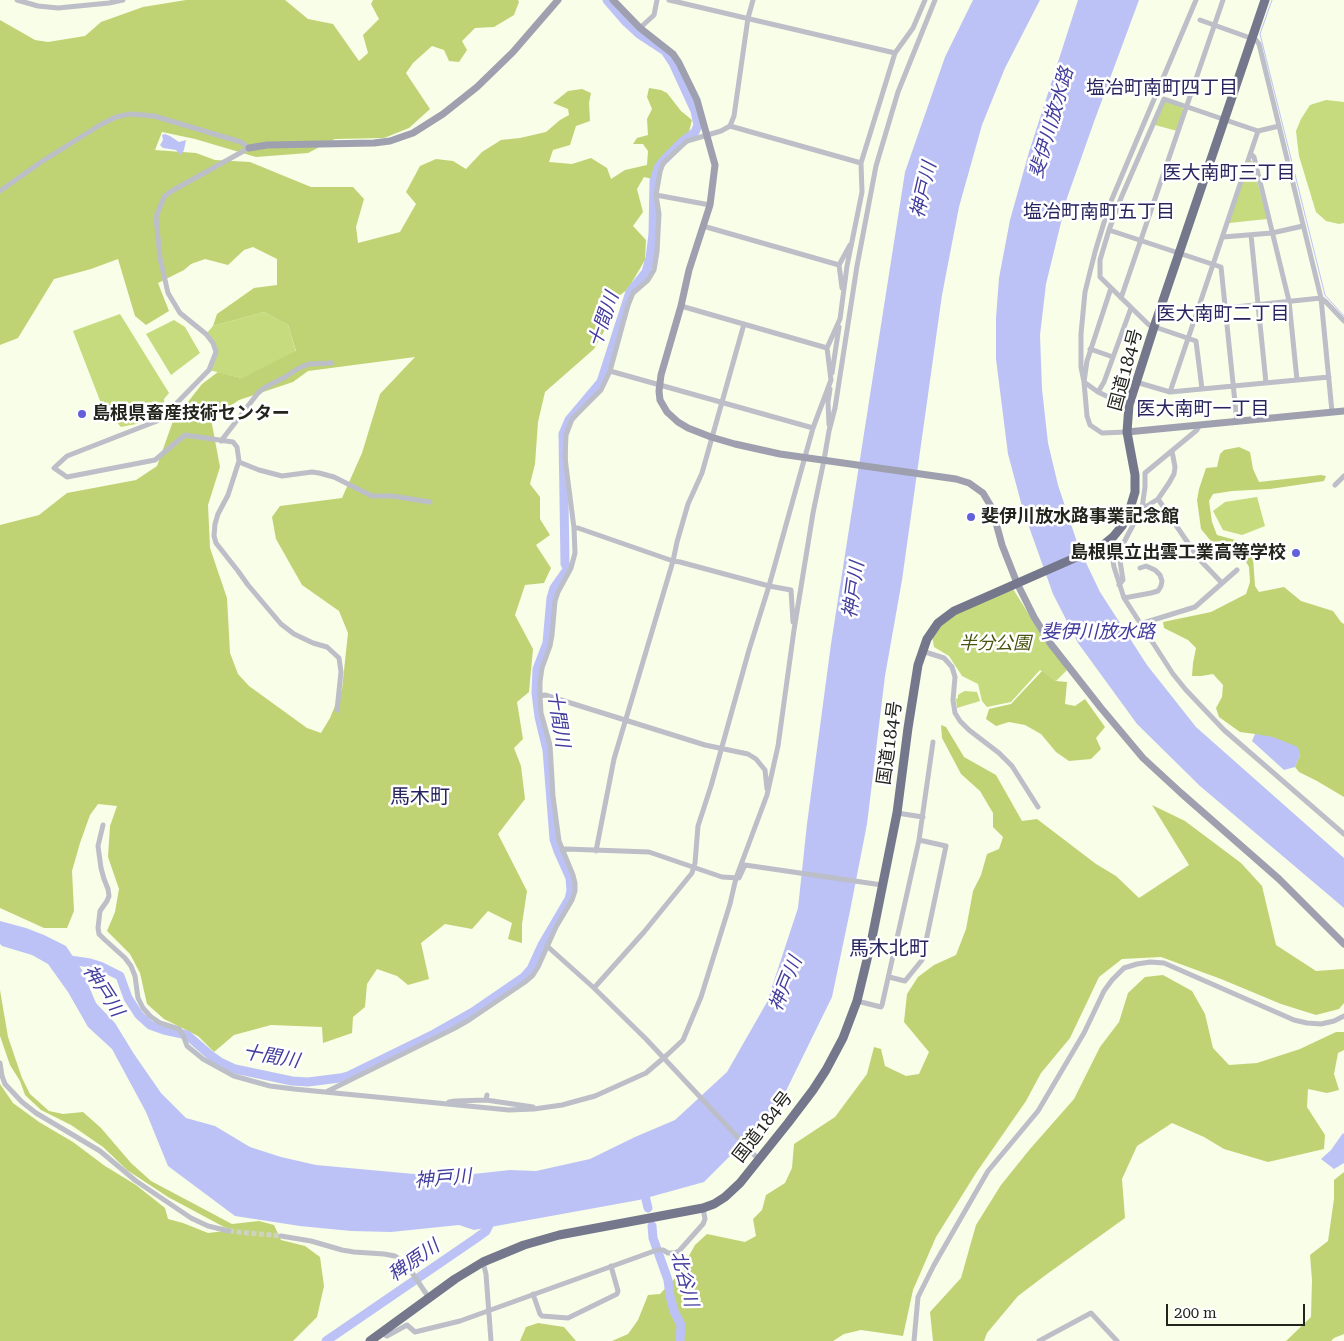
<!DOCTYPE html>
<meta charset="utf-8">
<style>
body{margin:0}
#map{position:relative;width:1344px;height:1341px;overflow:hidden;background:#f8fee7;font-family:"Roboto Serif",serif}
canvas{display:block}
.scale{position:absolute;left:1166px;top:1304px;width:139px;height:22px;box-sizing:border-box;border:2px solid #23251d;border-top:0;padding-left:6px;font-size:15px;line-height:18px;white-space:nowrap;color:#23251d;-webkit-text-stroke:4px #fff;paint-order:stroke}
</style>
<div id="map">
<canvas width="1344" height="1341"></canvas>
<div class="scale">200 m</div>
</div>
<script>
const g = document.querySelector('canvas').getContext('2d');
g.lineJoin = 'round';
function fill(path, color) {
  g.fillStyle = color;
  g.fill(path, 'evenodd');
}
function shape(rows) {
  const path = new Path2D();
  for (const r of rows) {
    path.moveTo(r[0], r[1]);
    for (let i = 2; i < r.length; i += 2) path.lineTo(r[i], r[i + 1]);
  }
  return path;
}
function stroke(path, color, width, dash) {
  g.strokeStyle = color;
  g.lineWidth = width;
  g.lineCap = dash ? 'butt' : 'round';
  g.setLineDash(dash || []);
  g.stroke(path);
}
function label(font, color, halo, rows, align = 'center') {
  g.font = font + ' "Roboto Serif","Noto Sans JP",serif';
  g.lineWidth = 5;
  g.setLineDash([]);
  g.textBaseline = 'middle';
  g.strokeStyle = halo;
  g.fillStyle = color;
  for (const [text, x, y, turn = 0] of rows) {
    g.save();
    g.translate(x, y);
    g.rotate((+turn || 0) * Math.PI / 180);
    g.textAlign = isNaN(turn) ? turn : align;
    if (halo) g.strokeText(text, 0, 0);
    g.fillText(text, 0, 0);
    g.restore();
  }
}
fill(shape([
 [1326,100,1344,102,1344,223,1339,224,1326,221,1316,212,1299,156,1296,131,1301,119,1310,105],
 [1165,101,1182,107,1184,111,1177,131,1155,125],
 [1250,160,1252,161,1267,219,1229,223],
 [264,312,288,325,296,352,241,378,209,370,216,352,206,334,213,326],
 [120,314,169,393,164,399,164,408,154,417,136,424,121,427,119,425,113,414,104,411,73,331],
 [174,320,185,327,200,353,171,375,146,334],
 [1257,497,1265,526,1242,535,1223,530,1213,511,1225,502],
 [1013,589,1040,632,1067,670,1056,681,1040,670,1011,702,987,707,982,701,978,684,962,676,949,656,934,647,932,636,950,616],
 [965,691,977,692,980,701,957,708,956,699,958,698,958,695,961,693]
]), '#c6da7e');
fill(shape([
 [186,0,285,0,308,19,333,24,359,61,368,53,363,35,379,19,371,4,373,0,518,0,519,2,514,15,494,27,475,28,462,41,467,50,459,62,449,61,444,50,432,46,413,63,406,73,430,109,409,128,384,138,335,139,308,153,256,157,195,139,162,132,155,150,196,153,215,160,250,162,311,187,353,187,364,199,356,227,358,243,400,232,416,204,406,192,420,166,436,159,453,161,466,169,482,152,501,140,520,138,546,132,560,120,569,115,568,109,553,103,568,91,582,89,591,93,589,103,590,121,576,126,570,145,553,150,549,162,572,164,591,158,607,168,611,179,625,170,647,165,648,151,643,144,633,144,637,138,648,135,647,119,652,109,647,97,649,88,661,90,667,93,681,111,692,120,689,132,659,161,652,179,644,177,637,189,643,212,633,226,646,240,645,260,628,289,615,299,607,326,594,349,545,392,538,422,535,464,530,484,540,497,540,519,550,535,536,545,551,568,544,583,525,585,515,615,533,649,529,692,517,702,523,739,514,748,521,766,525,799,498,834,527,891,522,924,522,943,508,939,512,923,488,911,472,929,445,924,421,943,429,979,408,985,397,976,377,969,367,984,365,1007,353,1017,352,1033,323,1043,322,1027,271,1025,234,1035,214,1052,198,1036,164,1019,147,1004,140,973,130,954,107,931,115,912,119,889,108,857,110,826,117,806,98,804,90,815,80,843,72,871,74,911,67,928,44,928,0,908,0,525,39,515,67,493,136,480,157,466,173,421,202,384,218,372,241,378,296,351,288,325,264,312,213,326,217,314,254,288,277,285,277,259,253,247,244,250,228,265,205,259,191,264,184,270,158,283,169,311,146,325,135,316,118,259,91,269,54,279,18,338,0,345,0,20,35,40,48,42,85,36,101,22,143,7],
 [415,357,380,394,362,453,342,498,280,506,272,517,276,539,302,585,339,611,348,633,342,689,330,718,321,733,307,728,249,686,238,674,230,653,227,598,210,548,208,505,220,467,211,419,239,400,293,382,308,371],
 [1239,447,1250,452,1253,469,1259,482,1321,475,1326,476,1324,481,1270,489,1232,491,1213,494,1209,501,1212,522,1217,535,1239,541,1253,558,1255,586,1259,592,1284,587,1301,601,1333,611,1341,622,1344,624,1344,797,1317,781,1299,772,1295,767,1300,755,1255,734,1240,732,1219,717,1216,708,1222,697,1223,685,1213,674,1201,676,1192,676,1193,663,1196,648,1188,640,1164,628,1163,622,1211,612,1246,594,1250,582,1249,567,1245,560,1210,540,1201,529,1197,500,1199,489,1206,468,1217,467,1220,454,1224,450],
 [1042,671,1056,681,1067,682,1065,704,1075,706,1085,699,1105,727,1096,738,1101,749,1091,759,1069,761,1056,752,1041,734,1025,725,1009,722,996,726,986,719,989,709,1011,704],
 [941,725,946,727,964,757,996,775,1022,821,1037,819,1096,864,1116,876,1139,898,1189,865,1152,805,1185,821,1241,863,1262,886,1276,945,1316,971,1344,969,1344,1003,1339,1009,1316,1015,1281,1004,1221,979,1161,957,1122,959,1099,977,1070,1038,1041,1073,1026,1101,976,1173,936,1237,913,1290,903,1336,861,1330,844,1334,833,1341,612,1341,628,1334,638,1320,648,1295,660,1294,679,1274,695,1245,707,1234,745,1242,756,1236,753,1219,762,1210,766,1195,785,1183,792,1168,794,1144,835,1117,867,1074,874,1047,881,1049,885,1066,906,1076,919,1074,929,1052,904,1022,907,994,918,977,934,965,956,955,966,929,973,891,981,875,987,854,999,849,1003,837,993,827,993,813,980,791,961,774,942,738],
 [1163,975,1192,991,1205,1014,1213,1048,1229,1065,1257,1063,1300,1049,1336,1032,1344,1032,1344,1050,1338,1053,1334,1074,1339,1090,1327,1093,1308,1089,1307,1107,1325,1135,1324,1149,1268,1162,1224,1149,1204,1137,1172,1123,1137,1146,1122,1179,1125,1218,1047,1274,1018,1296,987,1333,984,1341,933,1341,930,1312,961,1278,976,1225,1001,1185,1030,1149,1074,1099,1100,1047,1119,1022,1128,993,1145,977],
 [0,990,8,1037,22,1078,30,1094,49,1111,63,1114,83,1112,101,1128,131,1163,151,1181,232,1224,259,1221,274,1225,281,1240,305,1246,320,1257,324,1286,317,1317,293,1341,0,1341,0,1084,13,1103,39,1122,73,1142,105,1166,136,1185,165,1208,168,1219,183,1223,208,1233,233,1230,224,1227,168,1197,127,1170,103,1147,71,1125,41,1110,25,1095,20,1081,10,1065,0,1036],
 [1344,1172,1344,1334,1334,1338,1331,1341,1286,1341,1311,1317,1312,1280,1310,1255,1328,1241,1334,1199,1334,1180],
 [538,1323,564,1327,576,1341,520,1341,526,1327]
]), '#bfd375');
fill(shape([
 [973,0,1040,0,1005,68,982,125,959,207,942,295,902,580,885,676,867,824,850,911,832,997,783,1097,733,1153,704,1182,639,1200,474,1230,459,1225,391,1232,351,1231,300,1226,235,1216,168,1166,146,1112,112,1049,88,1027,68,992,48,964,32,955,2,946,0,944,0,921,26,928,44,935,66,946,82,970,96,1003,115,1023,134,1054,161,1093,186,1118,215,1126,250,1147,281,1157,316,1165,414,1174,464,1175,510,1170,536,1171,590,1159,635,1137,675,1120,727,1072,767,1002,798,908,807,824,831,644,905,172,945,57],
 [1078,0,1139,0,1095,119,1067,198,1046,284,1040,335,1042,389,1048,443,1058,485,1079,548,1100,592,1147,665,1196,727,1344,858,1344,908,1200,786,1137,724,1078,643,1053,594,1023,510,1008,454,996,359,996,318,999,278,1010,220,1029,152],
 [165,134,170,136,179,142,186,140,184,150,181,155,176,150,163,148,160,145,163,140,162,135],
 [1255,734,1273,737,1298,747,1300,755,1295,767,1284,770,1252,741],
 [1343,1133,1344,1134,1344,1163,1334,1169,1321,1159,1331,1150]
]), '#bdc2f6');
stroke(shape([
 [1272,0,1260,34,1325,295,1344,316]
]), '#bdc2f6', 1);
stroke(shape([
 [63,959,90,963,100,966,120,976,128,998,139,1015,150,1025,164,1030,187,1035,210,1055,220,1062,235,1069,292,1081,308,1082,340,1078,348,1076,434,1034,473,1012,524,977,531,969,542,945,569,899,571,891,570,878,558,851,554,839,547,750,539,717,536,693,537,669,547,643,551,598,554,588,568,568,565,564,563,434,569,420,601,382,630,292,646,272,650,258,653,234,654,181,658,168,663,161,683,141,695,132,698,125,695,111,673,63,665,51,639,34,626,22,607,0],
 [643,1187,648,1208],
 [652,1226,653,1238,668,1280,670,1296,674,1311,681,1325,680,1341],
 [326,1341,475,1239,486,1231,492,1219]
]), '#bdc2f6', 9);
stroke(shape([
 [229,1231,281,1236]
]), '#cdd3bf', 5, [5, 2.5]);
stroke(shape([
 [17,0,38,6,58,8,109,3,123,0],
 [669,0,895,53],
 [1200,20,1256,40,1259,44,1321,298,1332,412],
 [640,28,654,15,657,0],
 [730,126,861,163],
 [1251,154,1254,157,1289,301,1297,380],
 [0,191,41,162,100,125,116,117,130,114,154,116,241,142,249,148,170,192,164,197,156,217,160,258,168,293,180,313,206,334,213,343,216,352,209,370,166,414,157,421,67,456,54,468,67,477,155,460,185,435,233,442,237,447,239,461,228,495,218,514,215,524,214,536,216,543,238,571,248,585,281,624,294,634,313,643,327,647,339,658,341,672,337,710],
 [656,195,710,205],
 [703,226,839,265,842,288],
 [1109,230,1221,267,1237,422],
 [1251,235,1266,383],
 [1223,237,1272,233,1303,226],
 [839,265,850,245],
 [1111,288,1087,361,1084,382,1087,416,1090,425,1102,433,1127,432],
 [1121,298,1223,0],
 [681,306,827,348],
 [1226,308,1321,298,1326,302,1344,321],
 [1090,349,1113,357],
 [610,371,813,428],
 [832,373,839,327],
 [1136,382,1170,392,1329,377],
 [1202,389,1196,341,1149,325,1100,277,1100,260,1109,230,1121,198,1164,99,1258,131,1279,126],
 [1098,392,1104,382,1131,308],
 [1170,392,1258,131],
 [1129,405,1121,403,1098,392,1084,382,1081,367,1081,334,1085,292,1095,252,1109,206,1196,0],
 [829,425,828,402,830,389],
 [221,441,258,393,264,388,285,377,299,368,309,364,332,363],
 [239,462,259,470,282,476,312,472,319,473,334,477,372,496,392,496,430,502],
 [1335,485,1344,476],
 [1158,499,1199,559,1222,583],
 [1142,506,1147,506,1158,499,1169,483,1174,474,1175,467,1172,451],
 [574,528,578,528,673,561,680,562,769,586,791,590,793,622],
 [1107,542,1111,548,1114,567,1124,598,1173,674,1186,690,1224,730,1344,834],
 [1119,585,1123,580,1120,561,1122,546,1142,508,1145,487,1145,473,1197,430,1199,426],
 [1124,598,1151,593,1158,591,1161,586,1162,581,1160,575,1155,570,1146,566,1140,568],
 [1140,624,1195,607,1237,570],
 [922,651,944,658,952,667,955,677,953,700,955,713,960,721,969,730,999,753,1012,766,1038,807],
 [540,696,545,695,705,745,748,754,756,759,765,770,767,789],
 [897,813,923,817],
 [103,825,98,846,101,868,104,879,108,889,109,896,107,901,100,911,98,928,99,934,104,939,125,958,131,966,135,976,138,998,143,1008,150,1016,160,1023,179,1029,183,1035,187,1046,192,1050,203,1059,234,1076,270,1086,294,1089,509,1110,534,1109,562,1105,595,1096,646,1073,667,1055,683,1040,701,997,730,904,736,878,767,795,778,746,794,630,813,513,824,460,829,431,835,408,857,266,876,166,898,92,935,0],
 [562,850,566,849,649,852,722,877,739,878,745,865,882,885],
 [596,851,614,759,673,561,677,542,688,504,702,473,744,324],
 [547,946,594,988,646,1039,759,1160],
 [889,977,905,981,922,960,946,846,919,840],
 [594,988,644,932,692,873,695,863,698,826,711,786,749,650,769,586,813,428,831,380,827,348,840,319,847,266,862,192,861,163,895,53,913,28,925,0],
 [857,1001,881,1007,882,1005,919,840,933,742],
 [0,1063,2,1076,5,1084,22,1102,36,1113,100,1151,136,1181,191,1218,208,1226,229,1231],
 [328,1091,455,1028,469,1020,525,982,533,975,538,967,556,927,572,900,575,891,575,883,573,875,559,841,553,796,550,745,541,713,540,696,540,682,542,668,550,646,552,635,555,601,558,592,571,568,575,553,574,528,565,458,566,435,572,419,601,390,610,371,628,305,633,293,648,280,654,270,657,252,659,214,656,195,660,172,663,163,687,141,721,131,730,126,734,116,748,18,753,0],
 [487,1095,486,1100,533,1107],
 [449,1102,455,1101,486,1100],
 [281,1236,311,1241,342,1250,354,1252,384,1254,395,1256,403,1261,409,1268,429,1298],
 [483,1262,486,1274,491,1341],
 [533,1294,540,1314,542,1316,568,1318,617,1294,618,1291,611,1266],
 [381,1333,387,1336,407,1325,415,1332,460,1321,657,1250,663,1250,668,1253,674,1253,679,1251,703,1224,705,1219,703,1208],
 [914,1341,918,1297,934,1265,988,1171,1038,1111,1084,1033,1104,991,1112,980,1124,968,1137,964,1150,962,1164,963,1294,1020,1307,1023,1321,1024,1334,1021,1344,1016],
 [1039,1341,1091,1313,1117,1341]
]), '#bcbec8', 5);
stroke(shape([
 [613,0,640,28,673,54,679,63,697,100,715,165,710,205,689,270,681,306,661,375,659,391,660,400,667,412,678,422,688,428,711,437,735,444,780,454,956,479,969,483,983,493,992,508,1002,545,1017,583,1034,617,1050,643,1101,708,1143,758,1181,793,1279,879,1344,944],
 [249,148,267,145,374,143,390,141,413,133,443,114,477,87,513,52,558,0],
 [1127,432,1344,411]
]), '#9ea0af', 7);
stroke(shape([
 [370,1341,455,1279,483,1262,524,1245,559,1235,703,1208,714,1204,725,1197,740,1183,788,1123,813,1090,826,1070,843,1038,857,1001,871,943,897,813,908,728,918,665,927,639,938,623,954,611,1102,546,1113,537,1122,526,1129,512,1135,492,1135,475,1127,432,1129,405,1154,327,1265,0]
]), '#75788c', 9);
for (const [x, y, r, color] of [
 [82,414,5,"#6360d9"],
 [971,517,5,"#6360d9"],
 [1296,553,5,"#6360d9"]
]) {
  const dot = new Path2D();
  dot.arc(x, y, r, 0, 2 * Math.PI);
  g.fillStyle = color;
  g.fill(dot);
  stroke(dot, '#fff', 2);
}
label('18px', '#23251d', '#fff', [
 ["国道184号",1126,370,-75],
 ["国道184号",890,743,-82],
 ["国道184号",763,1127,-52]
]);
label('bold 18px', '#23251d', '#fff', [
 ["島根県畜産技術センター",92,414],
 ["斐伊川放水路事業記念館",981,517],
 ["島根県立出雲工業高等学校",1286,553,"right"]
], 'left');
label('italic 18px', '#49540f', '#fff', [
 ["半分公園",995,644]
]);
label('19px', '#27255e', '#fff', [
 ["塩冶町南町四丁目",1162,88],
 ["医大南町三丁目",1229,173],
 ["塩冶町南町五丁目",1099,212],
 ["医大南町二丁目",1223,314],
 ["医大南町一丁目",1203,409]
]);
label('italic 19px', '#423d9d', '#fff', [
 ["斐伊川放水路",1052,123,-74],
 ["神戸川",924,190,-77],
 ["十間川",604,320,-71],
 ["神戸川",854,590,-82],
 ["斐伊川放水路",1098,632],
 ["十間川",558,719,81],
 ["神戸川",786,984,-68],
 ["神戸川",103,991,57],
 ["十間川",271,1057,10],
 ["神戸川",443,1179,-5],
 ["稗原川",414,1261,-35],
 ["北谷川",684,1279,75]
]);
label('20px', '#27255e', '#fff', [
 ["馬木町",420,797],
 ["馬木北町",889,949]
]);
</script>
